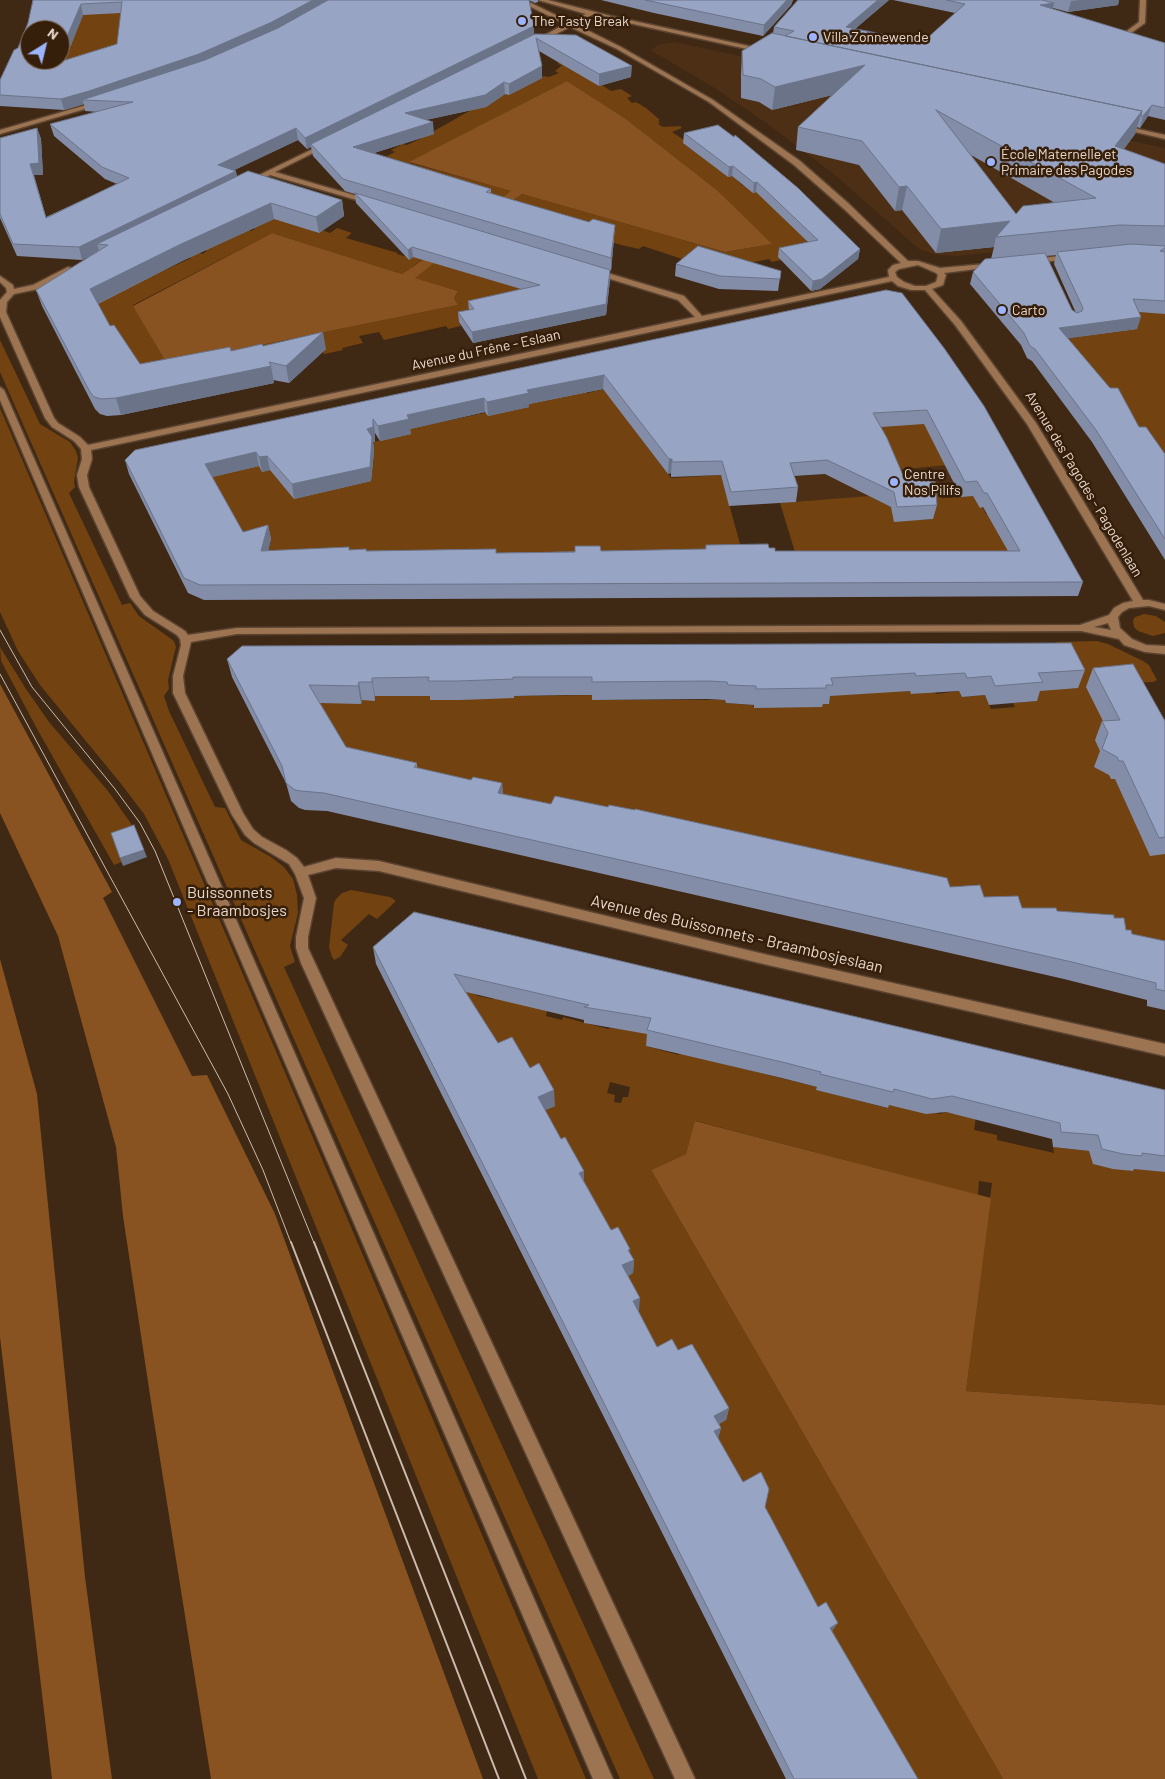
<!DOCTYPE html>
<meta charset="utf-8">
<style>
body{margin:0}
#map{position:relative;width:1165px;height:1779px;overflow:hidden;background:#3f2814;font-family:Barlow,sans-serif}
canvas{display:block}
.north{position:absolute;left:20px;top:20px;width:50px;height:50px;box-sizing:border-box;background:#351e0a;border:1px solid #7c6857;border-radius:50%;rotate:36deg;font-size:14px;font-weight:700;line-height:20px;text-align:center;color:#e7d7cb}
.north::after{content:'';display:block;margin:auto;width:18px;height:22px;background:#9cb4fd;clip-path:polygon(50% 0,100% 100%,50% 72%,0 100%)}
</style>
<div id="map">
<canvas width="1165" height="1779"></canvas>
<div class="north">N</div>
</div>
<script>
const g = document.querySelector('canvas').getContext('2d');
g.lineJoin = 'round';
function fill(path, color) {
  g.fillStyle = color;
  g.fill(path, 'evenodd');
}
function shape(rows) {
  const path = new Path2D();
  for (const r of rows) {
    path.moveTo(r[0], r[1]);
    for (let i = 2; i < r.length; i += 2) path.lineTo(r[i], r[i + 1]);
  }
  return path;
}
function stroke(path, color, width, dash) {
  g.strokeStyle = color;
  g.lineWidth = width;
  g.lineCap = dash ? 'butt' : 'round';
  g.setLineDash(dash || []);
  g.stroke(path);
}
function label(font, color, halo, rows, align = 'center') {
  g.font = font + ' Barlow,sans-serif';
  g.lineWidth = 5;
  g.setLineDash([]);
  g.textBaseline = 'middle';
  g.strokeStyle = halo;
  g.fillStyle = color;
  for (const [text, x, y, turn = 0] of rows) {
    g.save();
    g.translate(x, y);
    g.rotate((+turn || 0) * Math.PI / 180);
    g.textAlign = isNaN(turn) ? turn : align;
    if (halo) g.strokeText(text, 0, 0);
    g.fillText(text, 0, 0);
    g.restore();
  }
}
fill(shape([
 [675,42,1165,148,1165,222,1124,238,957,256,937,255,919,249,836,176,765,122,713,87,650,50,660,44],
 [1004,462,973,489,897,494,780,503,772,478]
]), '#4c2f15');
fill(shape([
 [262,0,33,91,60,60,67,14],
 [567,59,599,86,602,85,611,91,621,89,632,96,627,98,632,103,636,102,646,108,660,120,658,121,660,123,658,124,663,127,680,126,682,128,672,132,684,140,685,144,728,176,738,174,735,178,742,185,758,192,810,240,806,241,807,242,795,257,772,262,769,259,739,265,685,260,643,246,639,249,621,245,501,208,522,194,725,252,771,244,717,190,626,119,567,81,410,163,512,191,495,202,375,162,395,152,391,150,403,144,407,145,420,139,478,106,504,93,509,95,543,76,549,77,559,73,555,71,562,65,557,64],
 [270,213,318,233,322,230,330,233,337,228,352,233,346,238,398,253,397,254,411,258,430,245,439,248,402,274,272,233,133,305,167,364,141,388,84,307,191,258,186,255,198,252,202,254,207,251,197,246,248,230,251,231,255,229,250,226],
 [462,241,533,292,475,320,459,322,461,326,448,329,446,326,384,340,379,332,359,336,363,343,342,348,343,350,334,352,324,354,321,349,201,357,458,305,454,298,458,291,414,278],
 [1119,304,1165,314,1165,452,1160,452,1125,440,1065,338,1076,337,1073,326],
 [0,340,40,424,70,442,76,451,78,458,74,482,75,487,69,493,122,605,130,603,139,616,174,641,176,647,168,680,169,689,164,696,169,711,215,807,225,808,241,840,271,857,284,867,293,879,297,895,298,913,290,946,295,962,284,967,654,1779,620,1779,0,372],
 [819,342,975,463,891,470],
 [646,379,630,424,671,478,721,475,745,562,265,565,271,540,247,546,196,471,258,464,262,471,371,438,373,442,410,434,408,429,527,404,584,389,587,393],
 [0,408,299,1105,586,1779,538,1779,168,859,144,814,122,785,40,685,18,651,0,612],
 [973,489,986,514,995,514,1012,551,798,562,780,503,869,496,918,520,933,519,897,494,938,491,942,498,961,497,958,490],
 [1144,614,1156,616,1165,622,1165,633,1153,636,1138,631,1134,627,1133,620,1135,617],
 [1097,641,1108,644,1143,661,1149,665,1157,680,1153,682,1126,683,1111,720,1105,760,1107,771,1115,779,1165,854,1165,960,351,766,317,698,362,700,377,688,431,696,431,700,514,696,592,695,593,700,725,700,726,703,753,705,754,708,822,704,827,693,910,691,912,694,935,692,936,694,959,691,962,697,985,695,991,709,1015,707,1013,703,1036,701,1032,692,1065,662,1056,642],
 [0,647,26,689,49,722,108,791,137,832,122,862,114,865,36,727,1,661],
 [351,890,390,897,395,900,395,902,377,919,369,914,341,940,348,945,340,957,334,960,332,957,329,947,334,903,336,899,342,893],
 [463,988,478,996,493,999,495,996,547,1011,546,1016,562,1020,563,1017,608,1029,611,1028,650,1031,646,1046,679,1055,682,1047,713,1061,817,1087,817,1090,887,1108,889,1105,940,1114,945,1112,976,1117,974,1130,997,1135,997,1140,1054,1153,1053,1147,1089,1151,1092,1159,1127,1167,1128,1171,1132,1171,1132,1168,1165,1172,1165,1405,966,1391,992,1183,979,1181,978,1195,696,1121,686,1154,651,1170,1003,1779,908,1779,732,1497,712,1427,726,1420,656,1359,632,1315,639,1311,499,1059],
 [610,1082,630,1087,628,1097,623,1097,621,1103,614,1102,615,1095,607,1093]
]), '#724211');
fill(shape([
 [567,81,626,119,717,190,772,244,725,252,522,194,476,226,466,223,511,191,409,162],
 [272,233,402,274,453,239,462,241,415,278,458,291,454,298,458,305,167,364,133,306],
 [0,684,112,892,103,898,192,1076,207,1075,275,1214,483,1779,211,1779,153,1415,123,1216,116,1147,58,936,0,813],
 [0,959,37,1094,85,1577,112,1779,52,1779,0,1337],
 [695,1121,991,1198,966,1391,1165,1405,1165,1779,1003,1779,651,1170,686,1154]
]), '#885320');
const minor = shape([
 [517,0,525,0,570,22,586,14,538,0,548,0,611,16,767,50,767,52,765,53,592,15,575,24,621,47,713,100,800,161,849,204,908,261,918,261,940,268,996,263,997,265,993,267,944,273,946,275,943,285,932,289,961,321,1036,423,1143,600,1149,600,1165,604,1165,610,1149,606,1129,608,1122,612,1118,617,1120,628,1132,639,1146,645,1165,646,1165,654,1145,652,1124,645,1119,639,1081,631,237,634,191,642,183,676,185,693,243,813,253,829,262,837,286,850,297,858,304,867,336,858,379,861,768,955,1165,1044,1165,1056,768,965,379,871,336,868,308,875,316,898,308,937,308,948,315,963,695,1779,675,1779,301,963,296,948,296,937,304,898,295,874,289,864,254,843,245,835,232,815,173,693,173,676,181,645,180,639,177,635,145,615,130,597,79,487,77,475,82,459,81,449,74,441,52,427,45,418,0,317,0,300,7,292,6,288,0,282,0,276,13,285,14,289,33,285,68,267,75,269,38,289,14,294,7,302,6,312,54,418,58,423,80,437,88,445,695,317,678,300,591,273,591,269,594,269,684,296,702,316,889,277,888,270,893,265,901,263,843,208,794,165,709,102,617,49,570,27,538,43,534,43,534,41,565,24,517,0],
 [918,265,936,273,938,275,936,282,926,286,915,286,904,282,897,277,895,272,899,269,918,265],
 [892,281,898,286,911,290,925,290,955,325,1027,424,1133,601,1123,603,1114,608,1109,615,1080,625,237,628,188,635,185,631,153,611,140,596,89,487,87,475,92,459,91,450,892,281],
 [1108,623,1111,630,1094,627,1108,623],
 [1140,0,1146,0,1145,23,1131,33,1127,33,1127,31,1139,22,1140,0],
 [100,101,103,103,102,104,0,134,0,130,100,101],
 [1120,125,1165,135,1165,139,1118,128,1118,126,1120,125],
 [327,142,329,143,329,145,275,172,374,201,374,205,270,175,252,184,245,182,327,142],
 [1070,255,1074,257,1073,259,1031,263,1027,261,1031,259,1070,255],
 [0,387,4,390,613,1779,593,1779,0,400,0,387]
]);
stroke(minor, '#5a4431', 3);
fill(minor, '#9c7452');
stroke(shape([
 [0,630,32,687,115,789,140,823,155,851,314,1243],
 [0,674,228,1094,263,1170,291,1243]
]), '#ccbbad', 1);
stroke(shape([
 [291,1242,499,1779],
 [314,1242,526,1779]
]), '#ccbbad', 2);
fill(shape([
 [33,0,529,0,534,35,631,77,599,86,539,51,542,78,509,95,505,94,486,107,426,120,434,134,374,153,491,189,491,193,614,238,611,271,610,270,610,280,606,315,473,343,459,322,458,312,469,310,468,301,521,289,413,257,409,260,356,203,355,194,345,191,313,156,311,147,307,149,298,140,234,170,237,176,342,200,344,216,319,233,274,219,182,261,98,304,110,326,140,364,263,346,326,349,289,383,273,380,274,383,121,415,107,416,100,414,95,409,42,306,36,290,90,256,82,260,17,256,0,218,0,138,37,128,41,139,43,175,34,175,46,217,117,184,105,179,54,136,50,124,98,112,85,111,84,104,64,110,0,106,0,80,18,48,28,23],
 [121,13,117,44,65,60,83,15],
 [529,0,538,0,538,2,535,3],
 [601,0,793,0,791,5,763,36,654,13],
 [889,0,855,29,923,42,955,13,893,0,1119,0,1118,5,1068,12,1053,8,1053,9,1165,43,1165,120,1148,116,1140,128,1137,127,1135,134,1124,149,1165,164,1165,314,1139,312,1137,329,1068,338,1139,427,1165,454,1165,560,1092,442,1032,361,1027,358,1021,345,970,284,973,272,991,259,994,247,936,253,902,210,895,211,859,165,796,150,798,127,832,95,772,110,759,102,741,98,741,74,742,51,773,33,774,27],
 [971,155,1055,203,1016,214],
 [1056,255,1054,264,1076,313,1072,310,1046,256],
 [684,133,860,249,858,259,820,289,811,291,778,257,779,248,808,242,756,192,753,193,732,176,728,177,683,143],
 [676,264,781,271,778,291,719,289,675,276],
 [886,290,1083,582,1078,596,204,600,188,593,129,474,125,460],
 [603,389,668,474,671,473,671,477,721,475,729,506,796,502,798,487,794,476,825,474,891,507,894,522,933,519,937,505,905,480,881,427,924,424,961,497,973,496,980,508,983,507,1008,551,775,551,769,548,706,545,705,549,601,551,496,553,496,549,367,551,366,549,349,550,349,547,268,551,271,539,268,525,243,532,212,477,259,466,262,472,270,470,294,499,371,481,374,451,373,442,375,442,375,433,380,441,411,434,410,429,485,412,488,416,529,407,529,404],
 [227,659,1085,670,1078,688,1040,691,1037,701,989,705,985,695,962,697,959,691,911,694,910,691,830,696,829,704,823,704,822,707,754,708,754,705,726,703,725,700,707,699,592,700,592,695,566,695,514,696,514,698,460,700,430,700,430,696,375,696,375,701,362,700,361,704,320,703,346,747,417,763,417,768,471,780,502,783,503,794,950,887,1022,908,1114,918,1126,930,1132,934,1165,941,1165,1010,1147,1006,1147,1000,1064,979,327,811,305,810,299,808,291,801,286,783,232,677],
 [1093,668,1165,721,1165,854,1150,856,1115,779,1111,779,1109,775,1094,767,1100,751,1095,740,1102,721,1103,721,1086,687],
 [373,947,1165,1090,1165,1172,1134,1169,1133,1171,1113,1169,1093,1164,1089,1151,1053,1147,1052,1139,946,1112,926,1114,889,1105,888,1108,816,1090,817,1087,782,1078,646,1046,647,1034,584,1023,584,1020,466,992,498,1043,530,1068,555,1106,545,1110,561,1139,584,1171,584,1181,611,1230,629,1253,634,1260,633,1273,628,1276,639,1311,639,1312,657,1347,678,1350,729,1408,726,1420,719,1424,721,1428,718,1438,743,1482,765,1507,818,1607,918,1779,786,1779,376,964]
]), '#838da8');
fill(shape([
 [313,0,333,0,274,33,201,65,82,100,84,104,64,110,61,99],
 [787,0,793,0,791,5,763,36,764,25],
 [878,0,889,0,844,38,846,27],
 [1080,0,1119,0,1118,5,1068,12,1071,1],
 [1054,3,1052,14,1040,5],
 [81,4,83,15,59,74,56,63,57,60,60,60,60,53],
 [534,26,534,37,311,144,311,147,307,149,305,138],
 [865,65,861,88,772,110,775,87],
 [542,66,542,78,509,95,509,84],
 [632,66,631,77,599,86,599,74],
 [504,82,505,94,486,107,406,124,405,113],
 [1152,105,1148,116,1140,128,1143,116],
 [1142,111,1135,134,1108,170,1115,146],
 [433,122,434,134,355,159,353,147],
 [37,128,41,139,43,175,34,175,30,164],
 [296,128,298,140,220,177,218,165],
 [733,166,732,176,728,177,729,167],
 [236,171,239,183,97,244,99,251,82,260,79,247],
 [757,182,756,192,753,193,754,183],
 [907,186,902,210,895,211,899,187],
 [342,200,344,216,319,233,316,217],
 [271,203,274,219,182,261,95,305,90,289,179,245],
 [1010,221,996,237,994,247,936,253,941,229],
 [615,225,614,238,611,271,611,258],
 [412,247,413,257,409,260,408,250],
 [860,249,858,259,820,289,811,291,813,281],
 [610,270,610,280,606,315,473,343,472,332],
 [1141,317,1137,329,1056,340,1059,328],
 [323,332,326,349,289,383,286,366],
 [271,366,274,383,121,415,116,398],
 [604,375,603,389,529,404,529,407,488,416,487,402,527,390],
 [484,398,485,412,410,429,411,434,380,441,378,426,407,415],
 [373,419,375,433,375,442,373,442,374,451,371,481,294,499,292,484,367,429],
 [256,452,259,466,208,478,205,464],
 [267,456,270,470,262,472,259,457],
 [669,459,672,459,671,473,668,474],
 [268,525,271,539,265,565,261,551],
 [372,678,375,696,375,701,372,682],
 [359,682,362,700,361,704,358,686],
 [502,783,503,802,498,793],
 [144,850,147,857,123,866,120,858],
 [554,1090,555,1106,539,1113,538,1097],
 [584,1171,584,1186,579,1173],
 [630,1249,629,1262,634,1260,633,1273,621,1279,622,1265,628,1250],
 [640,1298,639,1311,632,1315,633,1301],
 [729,1408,726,1420,712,1427,714,1416],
 [721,1428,718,1439,714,1431],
 [838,1623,832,1631,830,1628]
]), '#6a7388');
const building = shape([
 [33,0,313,0,272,22,199,54,89,91,61,99,0,95,0,80,14,50,18,48,28,23,33,0],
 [122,2,117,44,56,63,57,60,30,60,30,30,60,30,60,53,81,4,122,2],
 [328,0,529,0,534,26,305,138,296,128,218,165,236,171,79,247,13,244,0,214,0,138,37,128,39,163,30,164,46,218,129,178,102,167,50,124,133,102,82,100,205,60,278,28,328,0],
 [645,0,787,0,764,25,645,0],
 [798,0,878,0,846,27,923,42,965,4,946,0,1042,0,1054,3,1040,5,1165,43,1165,108,1152,105,1143,116,1141,116,1142,111,785,36,794,31,774,27,798,0],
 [772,33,1142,111,1115,146,1165,164,1165,226,1119,225,996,237,1010,221,941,229,907,186,899,187,862,141,798,127,865,65,775,87,761,79,743,75,742,51,772,33],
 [936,110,1096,198,1023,206,1016,214,936,110],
 [535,34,576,35,632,66,599,74,536,38,542,66,509,84,504,82,485,95,405,113,433,122,353,147,491,189,486,192,589,222,593,219,615,225,611,258,343,179,311,144,535,34],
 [718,125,734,137,735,135,798,188,860,249,822,279,813,281,779,248,818,240,757,182,754,183,733,166,729,167,684,133,718,125],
 [248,171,342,200,316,217,271,203,179,245,90,289,110,326,114,325,140,364,230,347,231,351,262,344,263,346,323,332,286,366,269,362,271,366,116,398,102,399,94,397,90,392,36,290,108,245,97,244,248,171],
 [355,193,610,270,606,304,472,332,458,312,474,309,468,301,540,285,412,247,408,250,355,193],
 [1131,244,1165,246,1165,248,1160,251,1165,252,1165,301,1133,299,1141,317,1059,328,1110,388,1118,388,1139,427,1146,427,1165,454,1165,539,1096,430,1035,349,1030,346,1024,333,973,272,985,259,1045,253,1072,310,1077,313,1082,311,1083,308,1057,252,1131,244],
 [698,246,781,271,780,279,720,276,676,264,698,246],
 [886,290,902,293,944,348,984,406,1083,582,200,585,184,578,125,460,135,450,886,290],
 [604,375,669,459,672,459,672,462,722,461,731,492,798,487,790,463,827,460,894,492,897,507,937,505,935,477,905,480,887,438,873,413,927,410,965,482,977,481,984,493,987,493,1020,551,775,551,775,548,769,548,768,544,706,545,706,549,601,551,600,546,575,546,575,552,496,553,496,549,366,551,366,549,349,550,349,547,261,551,268,525,243,532,205,464,256,452,259,457,267,456,292,484,370,467,372,437,367,429,373,427,373,419,378,426,409,419,407,415,484,398,487,402,529,393,527,390,604,375],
 [1071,643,1085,670,1038,673,1043,682,995,686,991,676,967,678,965,673,916,676,915,673,831,678,833,685,826,685,826,688,756,689,756,686,728,685,727,682,709,681,592,682,592,677,513,677,513,679,458,681,428,681,429,677,372,678,372,682,359,682,358,686,309,685,346,747,417,763,414,767,471,780,473,777,502,783,498,793,551,804,555,796,608,807,609,805,635,810,635,809,947,878,950,887,980,885,984,897,1018,896,1022,908,1056,908,1057,911,1114,915,1114,918,1124,918,1126,930,1131,930,1132,934,1165,941,1165,991,1156,989,1156,983,1072,962,324,793,301,791,295,790,286,783,282,766,227,659,242,646,1071,643],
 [1133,664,1165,721,1165,837,1159,838,1123,761,1119,761,1117,757,1102,749,1108,733,1102,721,1120,720,1093,668,1133,664],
 [134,825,144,850,120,858,111,833,134,825],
 [414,912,1165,1090,1165,1156,1142,1153,1142,1156,1123,1154,1102,1149,1098,1135,1061,1132,1060,1123,952,1096,932,1099,894,1089,893,1092,820,1074,821,1072,786,1063,647,1030,651,1018,584,1007,589,1005,454,974,498,1043,512,1037,530,1068,539,1063,554,1090,538,1097,561,1139,565,1137,584,1171,579,1173,611,1230,618,1227,630,1249,628,1250,634,1260,622,1265,640,1298,633,1301,657,1347,672,1339,678,1350,692,1344,729,1408,714,1416,721,1428,714,1431,743,1482,761,1472,769,1489,765,1507,771,1518,818,1607,826,1602,838,1623,830,1628,918,1779,794,1779,780,1751,373,947,414,912]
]);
fill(building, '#98a4c3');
stroke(building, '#6a7388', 1);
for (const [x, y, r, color] of [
 [522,21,5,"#9cb4fd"],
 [813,37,5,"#9cb4fd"],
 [991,162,5,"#9cb4fd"],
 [1002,310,5,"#9cb4fd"],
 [894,482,5,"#9cb4fd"],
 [177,902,5,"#9cb4fd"]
]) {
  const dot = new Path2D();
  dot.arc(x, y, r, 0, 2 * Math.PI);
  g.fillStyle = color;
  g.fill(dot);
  stroke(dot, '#351e0a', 2);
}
label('14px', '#e7d7cb', '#351e0a', [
 ["The Tasty Break",532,21],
 ["Villa Zonnewende",823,37],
 ["École Maternelle et",1001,154],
 ["Primaire des Pagodes",1001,170],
 ["Carto",1012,310],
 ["Centre",904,474],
 ["Nos Pilifs",904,490]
], 'left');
label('14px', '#e7d7cb', '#351e0a', [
 ["Avenue du Frêne - Eslaan",486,350,-12],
 ["Avenue des Pagodes - Pagodenlaan",1084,484,59]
]);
label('16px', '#e7d7cb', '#351e0a', [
 ["Buissonnets",187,893],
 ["- Braambosjes",187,911]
], 'left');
label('16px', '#e7d7cb', '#351e0a', [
 ["Avenue des Buissonnets - Braambosjeslaan",737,934,13]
]);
</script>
